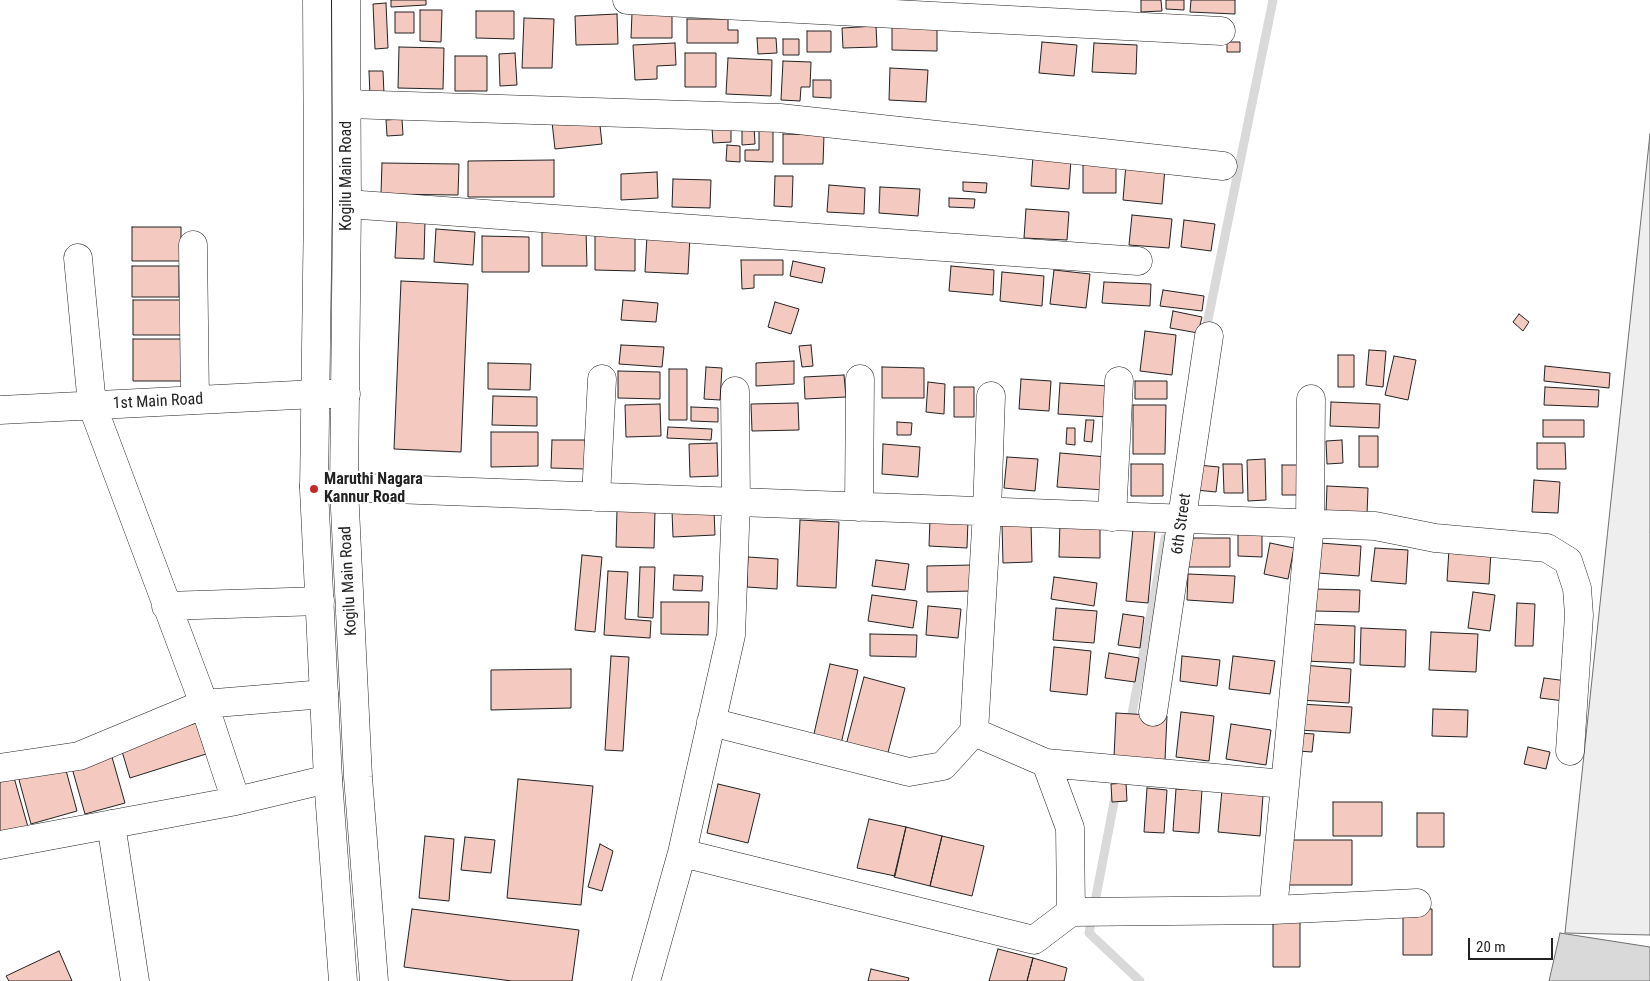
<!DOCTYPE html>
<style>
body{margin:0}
#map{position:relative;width:1650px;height:981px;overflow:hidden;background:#fff;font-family:"Roboto Condensed",sans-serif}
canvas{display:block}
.scale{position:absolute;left:1468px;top:938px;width:85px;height:22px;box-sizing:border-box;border:2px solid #222;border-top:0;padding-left:6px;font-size:15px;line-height:18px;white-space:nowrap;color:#222;-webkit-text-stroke:4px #fff;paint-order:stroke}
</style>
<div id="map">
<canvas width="1650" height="981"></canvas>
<div class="scale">20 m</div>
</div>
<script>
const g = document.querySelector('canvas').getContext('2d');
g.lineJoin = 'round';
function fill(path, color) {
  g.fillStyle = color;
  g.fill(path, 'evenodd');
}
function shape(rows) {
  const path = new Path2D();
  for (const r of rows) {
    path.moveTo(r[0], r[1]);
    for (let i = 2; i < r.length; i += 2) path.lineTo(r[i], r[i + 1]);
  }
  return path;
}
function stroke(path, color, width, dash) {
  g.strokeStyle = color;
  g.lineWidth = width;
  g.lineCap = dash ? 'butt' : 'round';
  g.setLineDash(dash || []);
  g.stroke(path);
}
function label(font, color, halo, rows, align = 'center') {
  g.font = font + ' "Roboto Condensed",sans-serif';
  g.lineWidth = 4;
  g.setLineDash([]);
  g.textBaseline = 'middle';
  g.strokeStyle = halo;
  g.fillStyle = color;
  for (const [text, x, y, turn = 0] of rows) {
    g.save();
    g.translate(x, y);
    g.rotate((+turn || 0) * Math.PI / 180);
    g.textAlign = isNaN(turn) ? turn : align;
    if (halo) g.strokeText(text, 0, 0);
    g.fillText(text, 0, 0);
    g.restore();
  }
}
const green = shape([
 [1650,134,1650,935,1565,933,1650,134]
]);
fill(green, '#eee');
stroke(green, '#6f6f6f', 1);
const water = shape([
 [1560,933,1650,947,1650,981,1549,981,1560,933]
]);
fill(water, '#d9d9d9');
stroke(water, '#6f6f6f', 1);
stroke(shape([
 [1205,334,1273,0],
 [1130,724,1165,538],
 [1120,771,1089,933,1140,981]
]), '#d9d9d9', 9);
const building = shape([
 [391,0,426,0,426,5,391,7,391,0],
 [1141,0,1161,0,1162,11,1141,12,1141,0],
 [1166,0,1184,0,1184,10,1166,9,1166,0],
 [1191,0,1235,0,1235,14,1190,12,1191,0],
 [386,3,388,48,375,49,373,4,386,3],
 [420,10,442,10,441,42,420,41,420,10],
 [476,11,514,11,514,39,476,38,476,11],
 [395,12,414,12,414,33,395,33,395,12],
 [632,13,672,14,672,38,631,38,632,13],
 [617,14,618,44,576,45,575,16,617,14],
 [524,18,554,19,552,68,522,68,524,18],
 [687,19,728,19,728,30,738,30,738,43,687,43,687,19],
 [892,25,937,26,937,51,892,50,892,25],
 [876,26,877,47,843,48,842,28,876,26],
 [807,31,831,31,831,52,807,52,807,31],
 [757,38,776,38,777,53,758,54,757,38],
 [783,39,799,39,799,55,783,55,783,39],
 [1042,42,1077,45,1074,76,1039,73,1042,42],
 [1227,42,1240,42,1240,52,1227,52,1227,42],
 [675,43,676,65,657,66,657,79,635,80,633,45,675,43],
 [1094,43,1137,45,1136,74,1092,72,1094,43],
 [399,47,444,48,443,89,398,88,399,47],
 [515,53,517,85,500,86,499,54,515,53],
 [685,53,716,53,716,87,685,87,685,53],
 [455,56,487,56,487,91,455,91,455,56],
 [728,58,772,60,771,96,726,94,728,58],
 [783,61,811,62,810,87,801,87,800,101,781,100,783,61],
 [890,68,928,70,926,102,889,100,890,68],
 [369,71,383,71,384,94,370,95,369,71],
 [813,80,831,80,831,98,813,97,813,80],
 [599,116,602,144,555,149,552,122,599,116],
 [402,119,403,135,387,136,386,120,402,119],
 [759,123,773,123,773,162,745,161,745,150,759,150,759,123],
 [754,126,755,144,742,145,742,127,754,126],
 [731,127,731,142,713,143,712,128,731,127],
 [783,134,824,135,823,164,783,164,783,134],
 [727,145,740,146,740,162,726,161,727,145],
 [1033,156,1071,159,1069,189,1031,186,1033,156],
 [554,160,554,197,468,197,468,161,554,160],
 [382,163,459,164,458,195,381,194,382,163],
 [1083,164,1116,164,1116,193,1083,193,1083,164],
 [1126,164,1165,168,1162,204,1123,200,1126,164],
 [657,172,658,198,621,200,621,174,657,172],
 [775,176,793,176,792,207,774,206,775,176],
 [673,179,711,180,710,208,672,207,673,179],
 [963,182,987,183,986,193,963,191,963,182],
 [829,185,865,188,864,214,827,212,829,185],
 [880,187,920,189,918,216,879,213,880,187],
 [949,198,975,199,974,208,949,207,949,198],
 [1026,209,1069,212,1067,240,1024,238,1026,209],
 [1132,215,1172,219,1169,248,1129,245,1132,215],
 [397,220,425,221,424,259,395,258,397,220],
 [1184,220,1215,224,1211,251,1181,247,1184,220],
 [132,227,181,227,181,261,132,261,132,227],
 [436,229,475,232,473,265,434,262,436,229],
 [586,231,587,266,542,266,542,232,586,231],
 [595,232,635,232,635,271,595,270,595,232],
 [647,235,690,236,688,274,645,272,647,235],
 [482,236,529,237,529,272,482,272,482,236],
 [741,260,783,260,783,275,754,275,754,288,742,289,741,260],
 [793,261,825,268,822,283,790,276,793,261],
 [132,266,179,266,179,297,132,297,132,266],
 [951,266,994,270,993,295,949,291,951,266],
 [1054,270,1090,274,1086,308,1050,304,1054,270],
 [1002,272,1044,276,1042,306,1000,301,1002,272],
 [401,281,468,284,461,452,394,449,401,281],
 [1104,282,1151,284,1150,306,1102,303,1104,282],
 [1163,290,1204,296,1202,311,1160,306,1163,290],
 [133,300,184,300,184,335,133,335,133,300],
 [623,300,658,303,656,322,621,320,623,300],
 [775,302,799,309,791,334,768,327,775,302],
 [1173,311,1202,317,1198,333,1170,328,1173,311],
 [1519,314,1529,322,1523,331,1513,322,1519,314],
 [1145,331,1176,335,1172,375,1140,371,1145,331],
 [133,339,187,339,187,381,133,381,133,339],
 [621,345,664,347,662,367,619,364,621,345],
 [811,345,813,366,802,367,799,346,811,345],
 [1369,350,1386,351,1383,387,1366,385,1369,350],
 [1338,355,1354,355,1354,387,1338,387,1338,355],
 [1394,356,1416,360,1408,400,1385,395,1394,356],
 [794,361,794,384,756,386,756,363,794,361],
 [488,363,531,364,530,390,488,389,488,363],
 [1545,366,1610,373,1609,388,1544,381,1545,366],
 [706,367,722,368,720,400,704,399,706,367],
 [882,367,924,368,924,398,882,398,882,367],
 [669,369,687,369,687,420,669,420,669,369],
 [618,371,660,372,660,399,618,398,618,371],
 [844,375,846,397,805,399,804,377,844,375],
 [1021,379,1051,381,1049,411,1019,409,1021,379],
 [1135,381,1167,381,1167,399,1135,399,1135,381],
 [928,382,945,384,944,414,926,412,928,382],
 [1060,383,1109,386,1107,417,1058,414,1060,383],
 [954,387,974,387,974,417,954,417,954,387],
 [1545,387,1599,390,1598,407,1544,405,1545,387],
 [493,396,537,397,537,426,492,425,493,396],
 [1331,402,1380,404,1379,428,1330,426,1331,402],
 [798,403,799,430,752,431,751,404,798,403],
 [660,404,661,436,626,437,625,405,660,404],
 [1133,405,1166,405,1165,454,1133,454,1133,405],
 [691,407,718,408,718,422,691,421,691,407],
 [1086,420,1094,420,1092,442,1084,441,1086,420],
 [1543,420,1584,420,1584,437,1543,437,1543,420],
 [897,422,912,423,911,435,897,435,897,422],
 [668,427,712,429,711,440,667,438,668,427],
 [1067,428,1075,428,1075,445,1066,444,1067,428],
 [491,432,538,432,538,466,491,467,491,432],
 [1359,436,1378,436,1378,467,1359,467,1359,436],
 [552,440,585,440,585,469,551,468,552,440],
 [1342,440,1343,463,1327,464,1326,441,1342,440],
 [717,443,718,476,690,477,689,444,717,443],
 [1537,443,1565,443,1566,469,1537,469,1537,443],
 [883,444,920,447,918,477,882,474,883,444],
 [1060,453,1107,457,1105,490,1057,487,1060,453],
 [1007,457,1038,459,1035,491,1004,488,1007,457],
 [1265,459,1266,500,1248,501,1247,460,1265,459],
 [1131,464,1163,464,1163,496,1131,496,1131,464],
 [1223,464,1242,464,1243,493,1224,493,1223,464],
 [1198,465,1219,467,1216,492,1196,490,1198,465],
 [1282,465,1298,465,1298,495,1282,495,1282,465],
 [1534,480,1560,482,1558,513,1532,512,1534,480],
 [1327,486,1368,488,1367,515,1326,513,1327,486],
 [617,510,655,511,654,548,616,547,617,510],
 [714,510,715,535,673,537,672,511,714,510],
 [930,519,968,520,967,548,929,546,930,519],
 [800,520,839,522,836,588,797,586,800,520],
 [1060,521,1100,522,1100,558,1059,557,1060,521],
 [1031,523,1032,562,1003,563,1002,524,1031,523],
 [1133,529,1155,531,1148,603,1126,601,1133,529],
 [1238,533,1262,534,1262,557,1238,556,1238,533],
 [1188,538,1230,538,1230,567,1188,567,1188,538],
 [1270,543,1294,548,1288,579,1264,574,1270,543],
 [1320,543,1361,546,1359,576,1318,573,1320,543],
 [1375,548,1408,550,1406,584,1371,581,1375,548],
 [1449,549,1491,552,1489,584,1447,581,1449,549],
 [582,555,602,557,595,632,575,630,582,555],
 [748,557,778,559,777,589,747,587,748,557],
 [876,560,909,564,905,590,872,586,876,560],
 [972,565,973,591,927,592,927,566,972,565],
 [640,567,655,567,653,618,638,617,640,567],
 [608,571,628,572,625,619,651,621,650,638,604,635,608,571],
 [1188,574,1235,576,1233,603,1187,600,1188,574],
 [674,575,703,576,702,591,673,590,674,575],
 [1054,577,1097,583,1094,606,1051,599,1054,577],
 [1314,589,1360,590,1359,612,1314,611,1314,589],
 [1473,592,1495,595,1490,631,1468,628,1473,592],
 [872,595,917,601,913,628,868,621,872,595],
 [661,602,709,602,708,635,661,634,661,602],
 [1517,603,1535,604,1533,646,1515,646,1517,603],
 [928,606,961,609,958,638,926,635,928,606],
 [1056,608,1097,611,1094,643,1053,640,1056,608],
 [1123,614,1144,617,1140,648,1118,645,1123,614],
 [1306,624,1355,626,1354,663,1304,661,1306,624],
 [1361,628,1406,630,1405,667,1360,665,1361,628],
 [1431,632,1478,634,1476,672,1429,670,1431,632],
 [870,634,917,635,916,657,870,656,870,634],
 [1054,647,1091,651,1087,695,1050,691,1054,647],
 [1109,653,1139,658,1135,682,1105,678,1109,653],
 [611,656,629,657,623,751,605,750,611,656],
 [1182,656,1220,660,1217,686,1180,681,1182,656],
 [1233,656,1275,661,1270,694,1229,689,1233,656],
 [830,664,858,670,841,744,813,738,830,664],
 [1302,665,1351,669,1349,703,1300,700,1302,665],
 [571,669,571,708,491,710,491,670,571,669],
 [864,677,905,688,886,760,845,749,864,677],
 [1544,678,1567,681,1564,701,1540,698,1544,678],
 [1300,704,1352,707,1350,733,1299,730,1300,704],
 [1433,709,1468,710,1467,737,1432,736,1433,709],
 [1181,712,1214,716,1209,761,1176,757,1181,712],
 [1116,713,1167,716,1165,760,1114,757,1116,713],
 [196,723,206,754,130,778,121,748,196,723],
 [1231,724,1271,730,1266,765,1226,759,1231,724],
 [1299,733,1314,734,1312,752,1298,751,1299,733],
 [1528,747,1550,752,1546,769,1524,764,1528,747],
 [110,750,125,803,85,814,70,761,110,750],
 [64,763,77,811,31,824,18,776,64,763],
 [13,774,28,827,0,835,0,778,13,774],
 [518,779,593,786,581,905,507,898,518,779],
 [1126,783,1127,801,1112,802,1111,784,1126,783],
 [718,784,760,794,748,843,707,833,718,784],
 [1147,788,1167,790,1164,833,1144,832,1147,788],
 [1176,789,1202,790,1199,833,1173,831,1176,789],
 [1222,790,1263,795,1260,836,1218,832,1222,790],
 [1333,802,1382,802,1382,836,1333,836,1333,802],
 [1417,813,1444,813,1444,847,1417,847,1417,813],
 [869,819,906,827,895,876,857,868,869,819],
 [906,827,942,836,930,886,894,877,906,827],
 [425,836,454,839,449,901,419,898,425,836],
 [942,836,984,846,972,896,930,886,942,836],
 [465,837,495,840,491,873,461,870,465,837],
 [1289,840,1352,840,1352,885,1289,885,1289,840],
 [600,844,613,851,602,891,588,887,600,844],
 [412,909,579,930,572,981,512,981,404,967,412,909],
 [1403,909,1432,909,1432,955,1403,955,1403,909],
 [1273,916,1300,916,1300,967,1273,967,1273,916],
 [998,949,1033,958,1027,981,989,981,998,949],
 [59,951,72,981,9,981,6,976,59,951],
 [1033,958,1067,968,1064,981,1027,981,1033,958],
 [871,969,909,978,908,981,868,981,871,969]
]);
fill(building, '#f3c9c0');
stroke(building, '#222', 1);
const minor = shape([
 [627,0,1221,31],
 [347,104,780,118,1223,166],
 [347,204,1138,261],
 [193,245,195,400],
 [78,258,92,405,204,704,236,801],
 [0,410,316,394,346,394],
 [314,486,1375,526,1435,538,1547,548,1568,561,1577,588,1579,615,1570,751],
 [596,497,602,379],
 [859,507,860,379],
 [1112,517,1119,381],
 [166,606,320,601],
 [1153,712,1209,336],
 [711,722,909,772,943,766,974,732,1046,763,1284,784],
 [974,732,987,512,991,396],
 [1046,763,1070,828,1071,912],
 [0,768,79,756,204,704,324,694],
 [111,824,135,981],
 [0,845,236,801,328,779],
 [682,853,1034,940,1071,912,1273,910,1417,903],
 [1273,910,1310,524,1311,399],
 [646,981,682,853,731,635,736,502,735,391]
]);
const major = shape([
 [317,0,318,204,314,489,328,779,343,981],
 [346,0,347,204,344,488,358,777,374,981]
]);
stroke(minor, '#222', 29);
stroke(major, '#222', 29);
stroke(minor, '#fff', 28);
stroke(major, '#fff', 28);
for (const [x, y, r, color] of [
 [314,489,5,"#c62828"]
]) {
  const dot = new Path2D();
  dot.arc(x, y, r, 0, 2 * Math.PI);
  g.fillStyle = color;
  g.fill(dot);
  stroke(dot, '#fff', 2);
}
label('16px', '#222', '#fff', [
 ["Kogilu Main Road",347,176,-90],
 ["1st Main Road",158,402,-3],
 ["6th Street",1182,524,-82],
 ["Kogilu Main Road",349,581,-93]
]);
label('bold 16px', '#222', '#fff', [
 ["Maruthi Nagara",324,480],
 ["Kannur Road",324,498]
], 'left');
</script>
